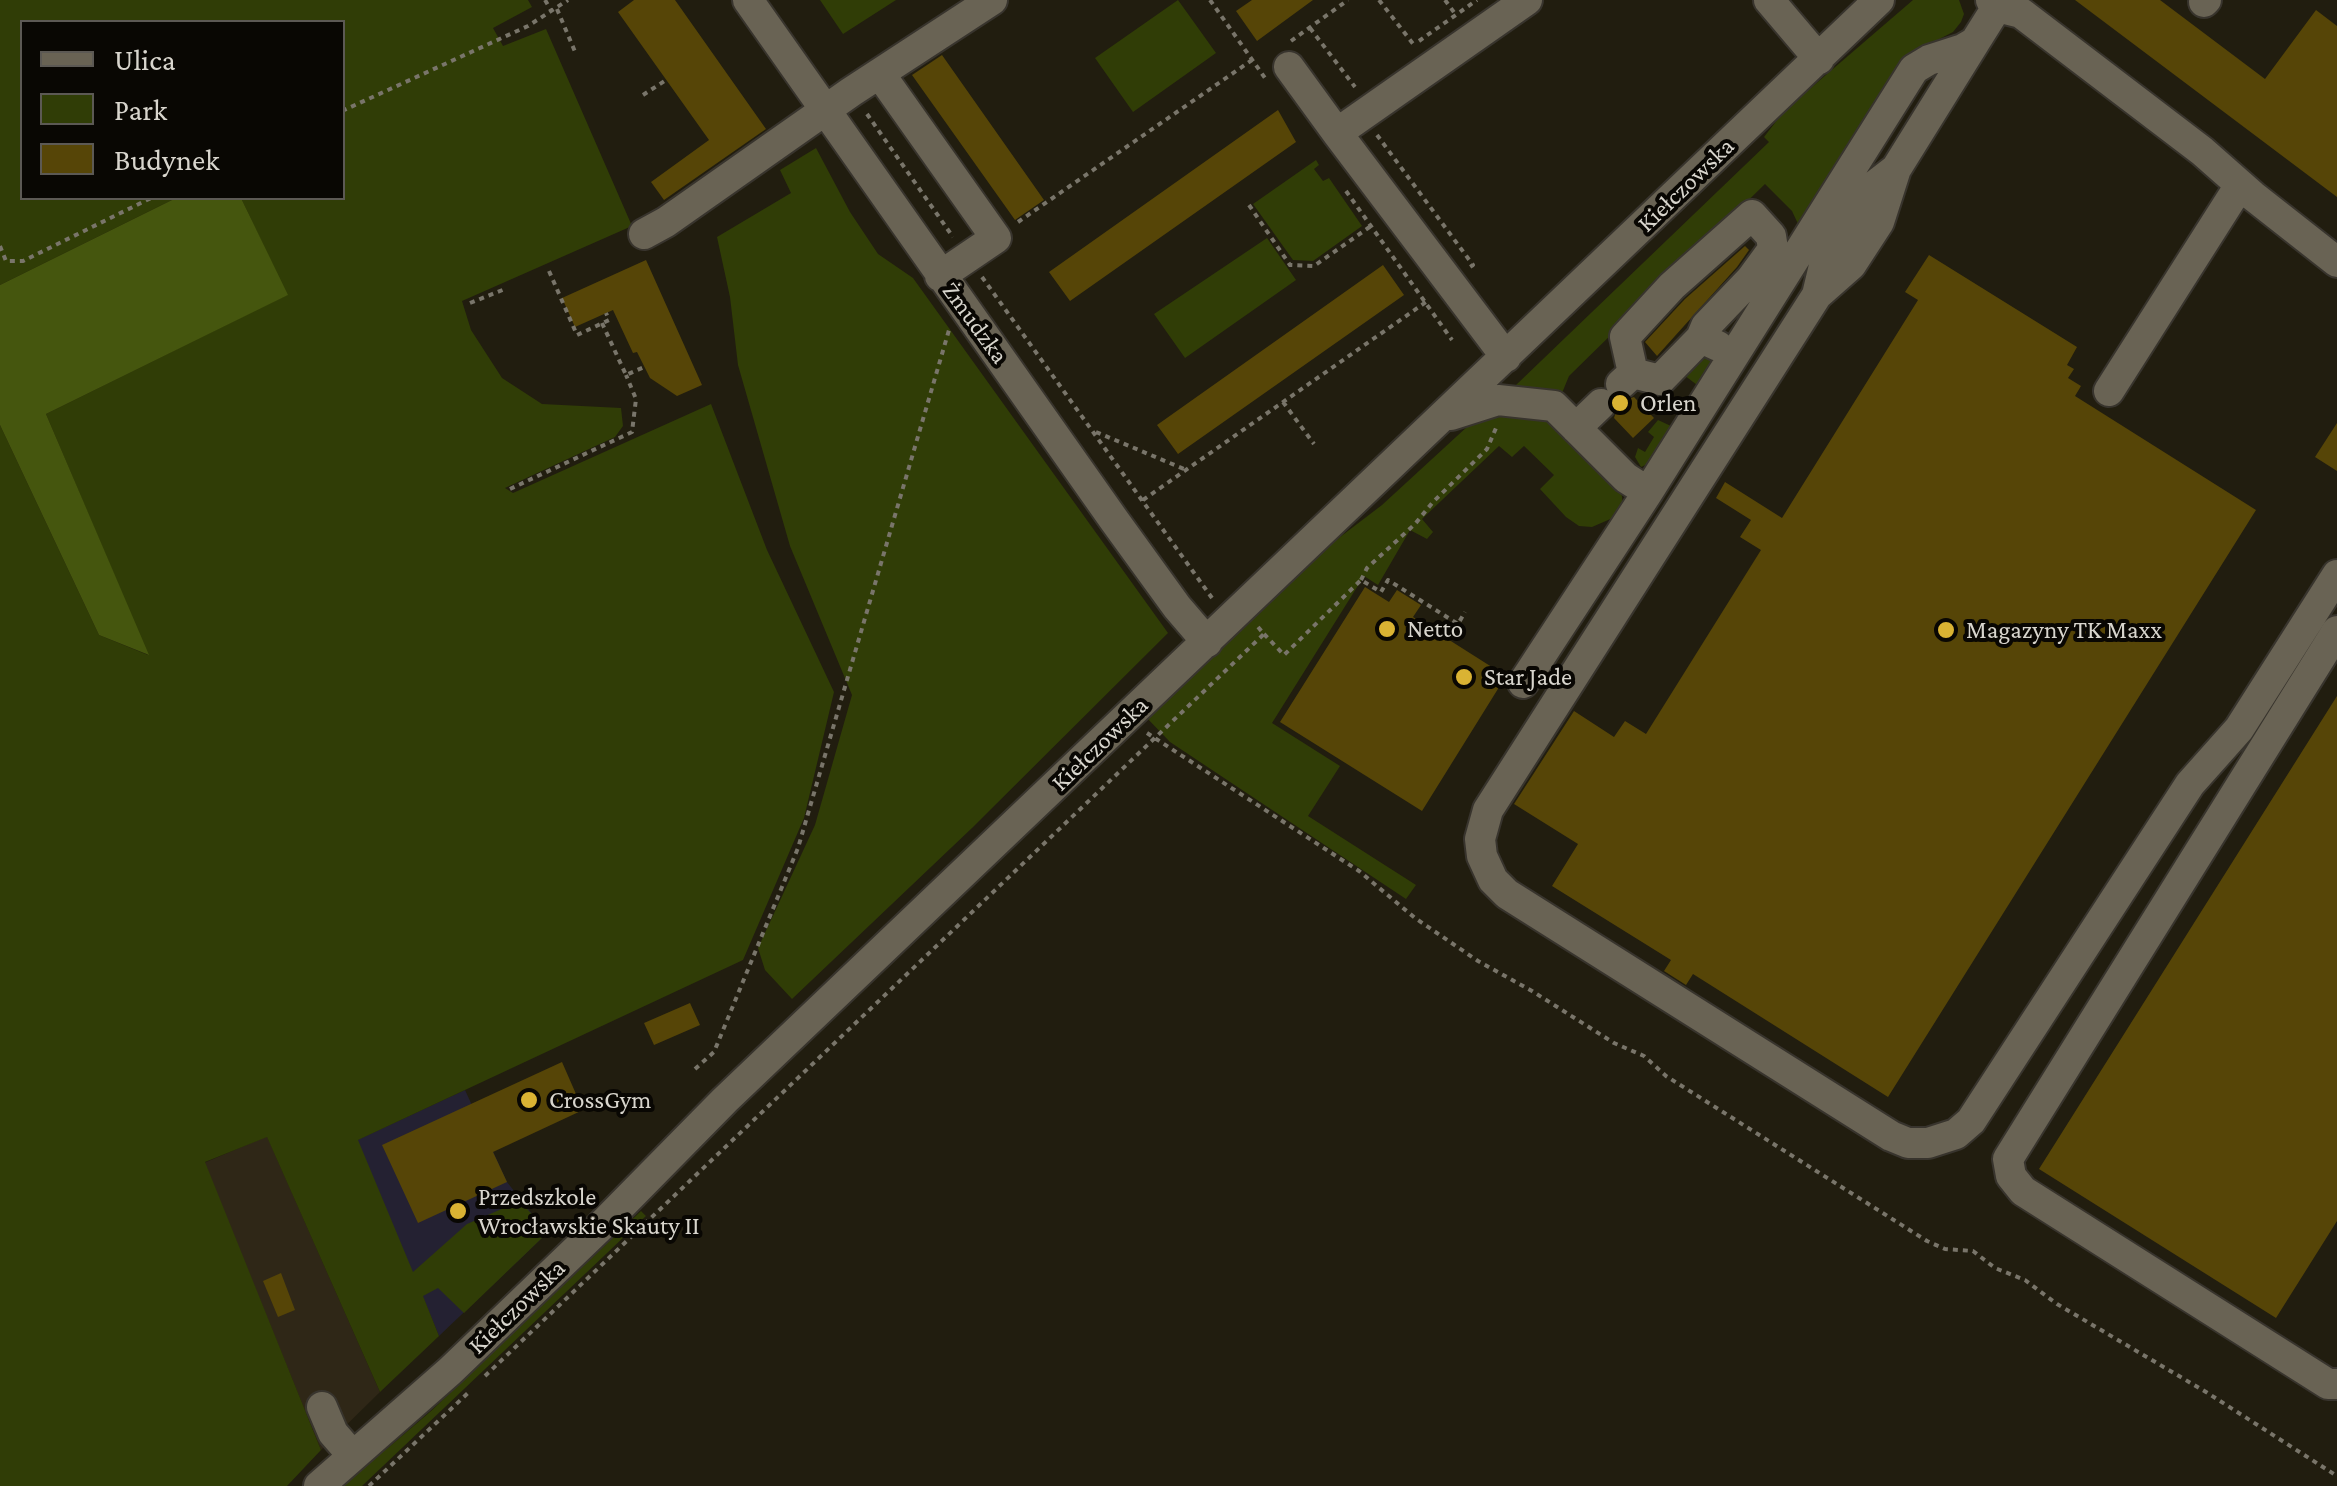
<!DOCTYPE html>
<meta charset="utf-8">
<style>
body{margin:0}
#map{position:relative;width:2337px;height:1486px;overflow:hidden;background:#211d0f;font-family:"Crimson Pro",serif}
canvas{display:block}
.legend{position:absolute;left:20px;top:20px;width:325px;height:180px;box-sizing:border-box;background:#090703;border:2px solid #5c5954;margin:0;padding:12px 18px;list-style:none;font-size:30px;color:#d8d5cd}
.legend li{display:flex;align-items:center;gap:20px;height:50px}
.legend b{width:50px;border:2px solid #5c5954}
</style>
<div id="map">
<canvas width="2337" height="1486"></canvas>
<ul class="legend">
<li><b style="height:12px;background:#696354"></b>Ulica</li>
<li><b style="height:28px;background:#303d06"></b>Park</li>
<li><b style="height:28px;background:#564507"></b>Budynek</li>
</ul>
</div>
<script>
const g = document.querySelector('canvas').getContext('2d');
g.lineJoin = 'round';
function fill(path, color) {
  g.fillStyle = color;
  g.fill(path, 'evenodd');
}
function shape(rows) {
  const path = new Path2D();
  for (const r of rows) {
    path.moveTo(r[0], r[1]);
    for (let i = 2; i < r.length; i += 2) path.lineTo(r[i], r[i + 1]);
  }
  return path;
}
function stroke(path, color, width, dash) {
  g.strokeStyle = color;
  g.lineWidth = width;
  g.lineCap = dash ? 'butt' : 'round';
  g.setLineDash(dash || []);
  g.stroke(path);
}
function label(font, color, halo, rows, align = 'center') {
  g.font = font + ' "Crimson Pro",serif';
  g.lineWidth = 8;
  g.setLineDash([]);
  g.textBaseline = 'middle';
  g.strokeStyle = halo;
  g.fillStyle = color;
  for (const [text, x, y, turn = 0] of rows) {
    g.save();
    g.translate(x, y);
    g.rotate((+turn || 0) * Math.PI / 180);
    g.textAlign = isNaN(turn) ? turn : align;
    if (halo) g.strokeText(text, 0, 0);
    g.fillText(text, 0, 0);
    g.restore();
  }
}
fill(shape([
 [267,1136,380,1392,321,1450,204,1163]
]), '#2f2717');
fill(shape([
 [465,1090,507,1182,537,1220,543,1237,439,1336,357,1140]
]), '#242132');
fill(shape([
 [0,0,528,0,532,7,493,28,503,46,546,29,632,226,462,301,471,330,502,378,542,404,621,408,623,426,615,437,505,488,513,493,711,404,767,550,834,692,804,818,743,960,358,1140,413,1272,467,1224,520,1201,537,1220,543,1237,464,1313,438,1288,423,1296,439,1336,380,1392,267,1137,205,1162,321,1450,287,1486,0,1486,0,425,99,635,148,655,46,414,287,295,241,198,342,198,342,22,22,22,22,198,176,198,0,285],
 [820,0,896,0,843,34],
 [1178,0,1216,53,1133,112,1095,58],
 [1913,0,1959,0,1964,14,1961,22,1953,32,1916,51,1799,226,1792,211,1765,184,1569,376,1562,393,1516,390,1516,385,1769,142,1764,137,1784,111],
 [816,148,850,212,878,254,913,278,1168,633,972,828,792,999,765,970,758,948,815,825,852,695,790,546,738,365,730,297,717,237,791,193,780,170],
 [1316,160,1319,165,1314,169,1323,181,1329,178,1362,226,1313,261,1293,260,1253,204],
 [1267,238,1296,280,1185,358,1154,314],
 [1709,355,1713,358,1712,363,1650,463,1641,467,1635,457,1638,448,1645,452,1654,437,1648,432,1658,420,1671,426,1697,385,1684,375],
 [1481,414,1544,415,1621,489,1623,505,1615,517,1592,527,1579,526,1566,517,1540,489,1554,475,1524,446,1512,457,1499,446,1422,519,1433,532,1427,539,1410,530,1378,585,1364,576,1272,723,1340,766,1308,816,1416,885,1406,899,1170,742,1145,716,1319,553,1382,505],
 [641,1211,646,1216,362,1486,334,1486,389,1447,431,1411]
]), '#303d06');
fill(shape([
 [176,198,241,198,288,295,46,414,149,655,99,635,0,425,0,285]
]), '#45560e');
fill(shape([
 [634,0,675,0,766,129,664,200,651,182,709,140,618,12],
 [1252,0,1313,0,1257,41,1236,11],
 [2075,0,2160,0,2265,79,2316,10,2337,26,2337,197],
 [942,55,1044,200,1015,220,912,75],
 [1278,110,1296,142,1070,301,1049,272],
 [1745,246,1749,250,1737,267,1657,356,1645,342,1685,299],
 [1929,255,2077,347,2067,365,2074,369,2068,378,2081,386,2075,396,2256,510,1888,1097,1693,974,1686,985,1664,971,1671,960,1552,886,1578,844,1514,804,1574,711,1614,737,1625,721,1646,734,1761,550,1740,537,1751,520,1716,498,1725,482,1782,518,1918,300,1905,292],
 [646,260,702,385,677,396,650,378,637,352,633,353,613,310,575,327,562,298],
 [1383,265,1404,295,1178,454,1157,425],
 [1634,397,1654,418,1633,438,1614,418,1619,402],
 [2337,423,2337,471,2315,457],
 [1365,587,1389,602,1397,590,1421,605,1413,617,1506,676,1422,811,1280,722],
 [2337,696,2337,1221,2276,1318,2039,1169],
 [690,1003,700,1025,654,1045,644,1023],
 [562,1062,583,1110,493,1152,507,1182,418,1223,382,1145],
 [281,1273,295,1310,278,1317,263,1281]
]), '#564507');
const minor = shape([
 [748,0,1114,520,1177,607,1207,642],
 [1769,0,1819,59],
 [1991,0,1997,7,2021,13,2202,151,2253,196,2337,262],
 [2204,2,2206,0],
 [1975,42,1896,169,1879,222,1851,265,1817,295,1488,810,1480,839,1482,856,1493,880,1507,894,1891,1136,1908,1143,1928,1143,1956,1134,1971,1121,2190,784,2239,729,2337,575],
 [1289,67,1337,133],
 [880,74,996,238,940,276],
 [644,234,666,222,851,92,992,0],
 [1817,295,1828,249,1861,196,1896,169],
 [1506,357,1337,133,1527,0],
 [1633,373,1625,337,1672,286,1752,215,1771,236,1773,249,1751,279,1706,326,1701,338],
 [1621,384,1633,373,1660,380,1701,338,1718,346],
 [2109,391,2240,185],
 [1451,415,1498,400,1554,406,1626,478,1648,492],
 [1576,428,1601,404],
 [2337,631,2008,1159,2011,1176,2023,1191,2328,1384,2337,1384],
 [1523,683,1648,492,1914,69,1929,60,1963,49,1975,42,1997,7],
 [322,1407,333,1433,353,1456],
 [319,1486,450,1371,600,1227,725,1100,1879,0]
]);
stroke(minor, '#38342d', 34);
stroke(shape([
 [545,0,552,12],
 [1210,0,1265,78],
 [1379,0,1414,45],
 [1445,0,1456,15],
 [557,9,576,54],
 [1310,28,1355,87],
 [1291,41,1348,0],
 [1419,41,1477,0],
 [643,95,666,80],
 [342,111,528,26,568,0],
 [867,114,953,237],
 [1377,135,1473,265,1470,267],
 [1346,191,1452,340],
 [1249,205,1290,265,1314,266,1371,226],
 [1018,222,1252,60],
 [0,246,6,261,23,261,151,198],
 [549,271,577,335,609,320,606,313],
 [982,277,1212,598],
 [470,303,505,289],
 [602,323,626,375,644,367],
 [1283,402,1314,444],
 [1096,432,1184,469],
 [510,489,632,432,636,399,626,375],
 [1143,500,1426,302],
 [1361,580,1367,568,1415,524,1433,502,1487,449,1496,428],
 [1264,634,1284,655,1361,580,1381,592,1388,580,1458,624,1465,612],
 [1147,733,1359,871,1415,918,1478,961,1532,991,1614,1043,1644,1056,1666,1076,1927,1241,1945,1249,1973,1251,1995,1268,2025,1280,2057,1304,2206,1392,2337,1476],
 [695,1069,714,1052,798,848,949,330],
 [485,1376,1264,634,1258,627],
 [369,1486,468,1393]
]), '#79756a', 4, [5, 5]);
stroke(minor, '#696354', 30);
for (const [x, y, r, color] of [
 [1620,403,10,"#dab333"],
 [1387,629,10,"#dab333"],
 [1946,630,10,"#dab333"],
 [1464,677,10,"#dab333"],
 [529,1100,10,"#dab333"],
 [458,1211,10,"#dab333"]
]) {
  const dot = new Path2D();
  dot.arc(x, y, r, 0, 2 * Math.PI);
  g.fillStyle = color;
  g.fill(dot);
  stroke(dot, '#090703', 4);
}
label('25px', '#d8d5cd', '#090703', [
 ["Kiełczowska",1686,185,-44],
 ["Żmudzka",975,323,54],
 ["Kiełczowska",1100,744,-44],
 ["Kiełczowska",517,1307,-44]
]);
label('25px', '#d8d5cd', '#090703', [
 ["Orlen",1640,403],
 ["Netto",1407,629],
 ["Magazyny TK Maxx",1966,630],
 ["Star Jade",1484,677],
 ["CrossGym",549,1100],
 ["Przedszkole",478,1197],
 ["Wrocławskie Skauty II",478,1226]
], 'left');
</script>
